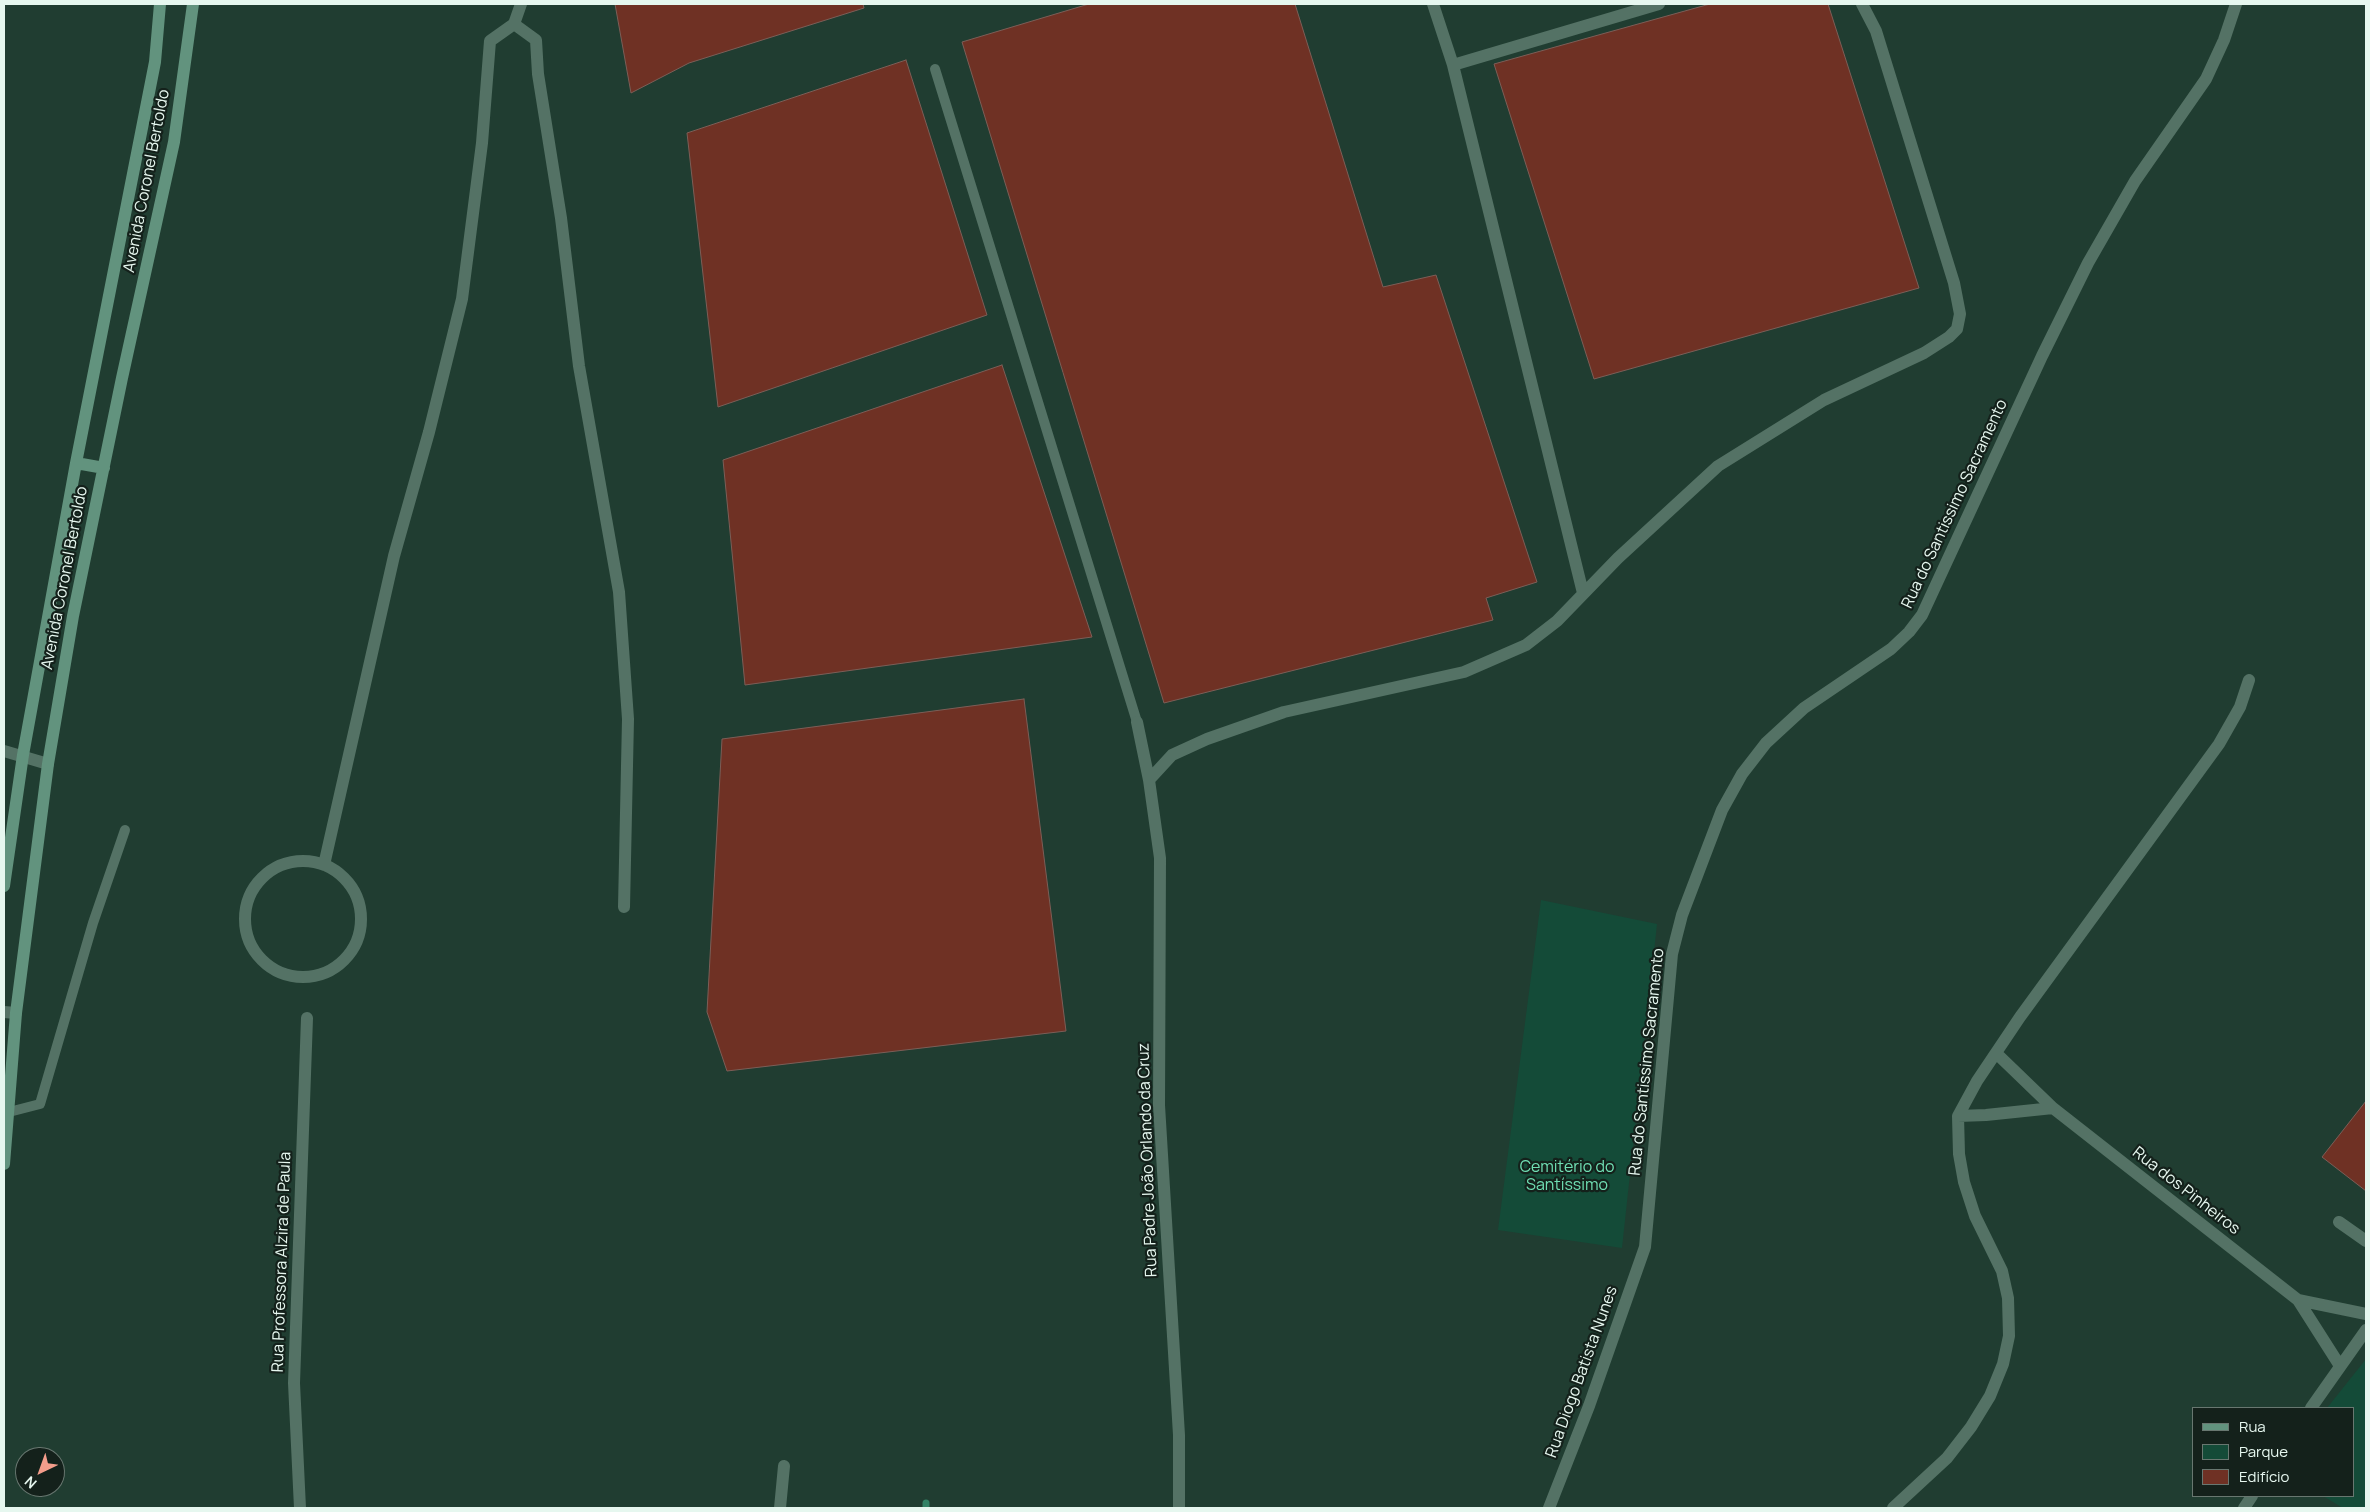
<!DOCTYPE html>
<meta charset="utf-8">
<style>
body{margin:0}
#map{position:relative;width:2370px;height:1512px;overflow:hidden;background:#203d31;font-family:Manrope,sans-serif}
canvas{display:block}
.frame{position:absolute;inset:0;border:5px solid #e6f7ef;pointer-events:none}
.legend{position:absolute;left:2192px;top:1407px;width:162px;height:90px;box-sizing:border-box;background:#14211b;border:1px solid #687770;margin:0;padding:6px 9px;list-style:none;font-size:15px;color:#e6f7ef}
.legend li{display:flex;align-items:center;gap:10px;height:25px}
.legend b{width:25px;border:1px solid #687770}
.north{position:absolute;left:15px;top:1447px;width:50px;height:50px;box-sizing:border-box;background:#14211b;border:1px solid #687770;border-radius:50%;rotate:222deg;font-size:14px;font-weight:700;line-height:20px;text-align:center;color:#e6f7ef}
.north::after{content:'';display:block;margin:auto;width:18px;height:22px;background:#f49d8b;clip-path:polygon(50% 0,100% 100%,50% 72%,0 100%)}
</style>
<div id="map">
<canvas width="2370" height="1512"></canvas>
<div class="frame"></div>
<ul class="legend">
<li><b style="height:6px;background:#62937e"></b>Rua</li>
<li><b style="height:14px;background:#144b38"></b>Parque</li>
<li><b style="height:14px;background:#6f3124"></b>Edifício</li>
</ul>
<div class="north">N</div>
</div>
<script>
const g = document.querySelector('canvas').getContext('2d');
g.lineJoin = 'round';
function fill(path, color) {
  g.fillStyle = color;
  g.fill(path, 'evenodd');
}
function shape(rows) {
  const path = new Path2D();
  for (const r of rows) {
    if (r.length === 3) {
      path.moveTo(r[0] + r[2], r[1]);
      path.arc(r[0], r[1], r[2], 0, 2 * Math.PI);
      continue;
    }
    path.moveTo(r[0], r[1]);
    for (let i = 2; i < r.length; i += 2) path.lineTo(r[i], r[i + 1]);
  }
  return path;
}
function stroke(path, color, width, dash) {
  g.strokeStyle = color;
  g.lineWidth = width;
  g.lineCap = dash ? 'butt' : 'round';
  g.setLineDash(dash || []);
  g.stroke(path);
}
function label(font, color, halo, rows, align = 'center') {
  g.font = font + ' Manrope,sans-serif';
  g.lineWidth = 4.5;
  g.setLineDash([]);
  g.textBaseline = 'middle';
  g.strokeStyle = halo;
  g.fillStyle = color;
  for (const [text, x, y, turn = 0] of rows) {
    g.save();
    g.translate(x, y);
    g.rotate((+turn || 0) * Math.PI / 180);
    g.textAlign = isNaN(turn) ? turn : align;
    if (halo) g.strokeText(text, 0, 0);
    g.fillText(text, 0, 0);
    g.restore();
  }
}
fill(shape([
 [1541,900,1657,924,1622,1248,1498,1230],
 [2366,1359,2366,1508,2343,1508,2323,1496,2354,1496,2354,1408,2327,1408]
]), '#144b38');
stroke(shape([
 [926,1508,926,1503]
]), '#328265', 7);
const building = shape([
 [615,4,863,4,864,8,689,63,631,93,615,4],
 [1089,4,1295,4,1383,287,1436,275,1537,582,1486,598,1493,620,1164,703,962,42,1089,4],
 [1710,4,1828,4,1919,288,1594,379,1494,64,1710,4],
 [906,60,987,315,718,407,687,133,906,60],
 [1002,365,1092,637,745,685,723,460,1002,365],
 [1024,699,1066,1031,727,1071,707,1012,722,739,1024,699],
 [2366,1101,2366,1191,2322,1157,2366,1101]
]);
fill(building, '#6f3124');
stroke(building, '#7c5e57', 1);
stroke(shape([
 [935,69,1137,722],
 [9,1112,40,1104,93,923,125,830]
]), '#547265', 10);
stroke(shape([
 [1433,4,1453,65,1659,4],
 [514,24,536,40,538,74,561,218,579,366,619,592,628,719,624,907],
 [1453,65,1583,593],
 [1137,722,1149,780,1160,858,1159,1105,1179,1435,1179,1508],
 [4,751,48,764],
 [1149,780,1172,755,1207,739,1284,712,1464,672,1526,645,1557,621,1618,558,1718,466,1824,400,1924,353,1949,337,1957,329,1960,314,1954,283,1876,31,1862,4],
 [303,919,58],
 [324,865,394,556,429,432,462,299,482,143,490,41,514,24,521,4],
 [4,1012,16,1013],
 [1996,1053,2053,1108,2298,1300,2340,1366],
 [1958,1116,1986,1115,2053,1108],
 [2339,1222,2366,1241],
 [2298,1300,2366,1314],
 [2311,1408,2366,1330],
 [300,1508,294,1383,307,1018],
 [780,1508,784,1466],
 [1549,1508,1589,1406,1645,1247,1672,954,1682,915,1722,810,1742,774,1766,743,1804,708,1891,649,1909,632,1922,615,2042,356,2088,263,2135,181,2206,79,2224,40,2236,4],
 [1893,1508,1947,1458,1971,1427,1990,1396,2003,1364,2009,1336,2008,1298,2002,1271,1975,1216,1964,1182,1959,1154,1958,1116,1977,1081,2020,1017,2219,744,2240,707,2249,680],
 [2244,1508,2252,1496]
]), '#547265', 12);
stroke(shape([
 [76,463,104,468],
 [4,886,23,755,76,463,155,62,160,4],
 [4,1164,16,1013,48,764,73,616,122,378,174,142,193,4]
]), '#62937e', 12);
label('16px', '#e6f7ef', '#14211b', [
 ["Avenida Coronel Bertoldo",147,181,-79],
 ["Rua do Santissimo Sacramento",1955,504,-65],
 ["Avenida Coronel Bertoldo",65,578,-79],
 ["Rua do Santissimo Sacramento",1647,1062,-84],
 ["Rua Padre João Orlando da Cruz",1148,1160,-92],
 ["Rua dos Pinheiros",2186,1191,38],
 ["Rua Professora Alzira de Paula",282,1262,-88],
 ["Rua Diogo Batista Nunes",1582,1372,-70]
]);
label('16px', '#70dfb4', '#14211b', [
 ["Cemitério do",1567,1168],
 ["Santíssimo",1567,1186]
]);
</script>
